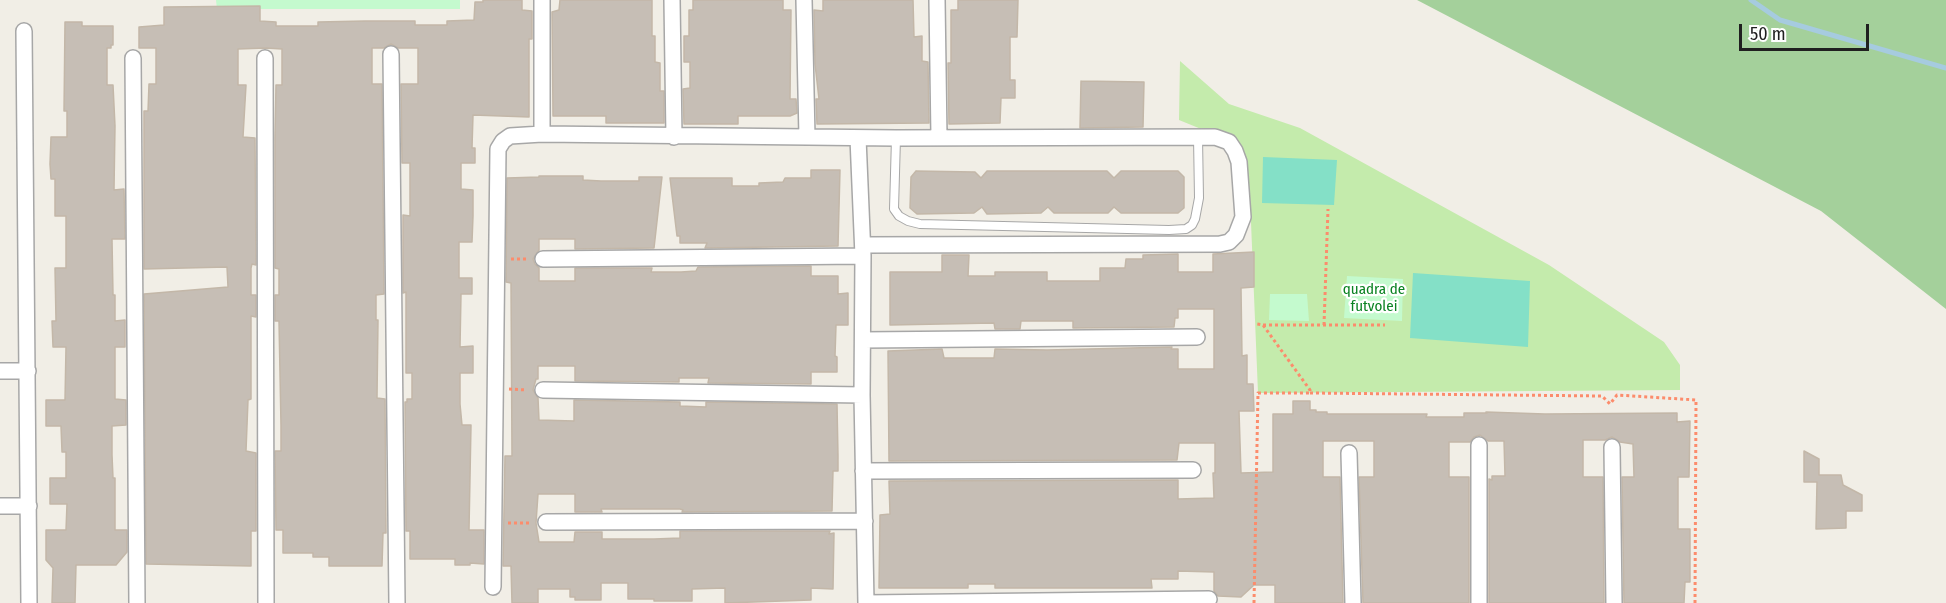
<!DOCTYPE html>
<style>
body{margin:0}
#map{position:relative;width:1946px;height:603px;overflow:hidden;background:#f1eee6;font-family:"Fira Sans Condensed",sans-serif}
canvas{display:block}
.scale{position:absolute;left:1739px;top:24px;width:130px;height:27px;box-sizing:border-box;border:3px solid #202020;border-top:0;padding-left:8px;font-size:18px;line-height:21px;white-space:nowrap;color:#202020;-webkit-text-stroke:4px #fff;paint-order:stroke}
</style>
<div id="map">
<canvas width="1946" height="603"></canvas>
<div class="scale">50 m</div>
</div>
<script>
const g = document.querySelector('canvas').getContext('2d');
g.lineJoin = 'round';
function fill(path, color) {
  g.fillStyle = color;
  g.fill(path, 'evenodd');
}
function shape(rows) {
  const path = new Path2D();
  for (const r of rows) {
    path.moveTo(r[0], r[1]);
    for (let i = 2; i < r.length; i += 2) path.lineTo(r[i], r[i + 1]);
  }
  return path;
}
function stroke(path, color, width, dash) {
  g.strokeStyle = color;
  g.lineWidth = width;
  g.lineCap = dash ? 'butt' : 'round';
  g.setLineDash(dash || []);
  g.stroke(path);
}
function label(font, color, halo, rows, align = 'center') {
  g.font = font + ' "Fira Sans Condensed",sans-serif';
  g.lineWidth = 4.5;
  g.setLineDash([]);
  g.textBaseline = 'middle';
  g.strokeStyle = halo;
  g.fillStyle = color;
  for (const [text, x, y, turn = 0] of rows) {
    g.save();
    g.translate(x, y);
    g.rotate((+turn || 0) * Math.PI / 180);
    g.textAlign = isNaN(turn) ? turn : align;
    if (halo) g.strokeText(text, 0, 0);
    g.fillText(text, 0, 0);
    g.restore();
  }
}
fill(shape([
 [1180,61,1229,104,1300,128,1549,265,1664,342,1680,365,1680,390,1258,393,1250,198,1233,136,1206,131,1179,120]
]), '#c4ebac');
fill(shape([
 [1417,0,1946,0,1946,309,1821,211]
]), '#a4d09b');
fill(shape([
 [216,0,460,0,460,9,217,9],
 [1347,276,1403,279,1402,321,1344,318],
 [1270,294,1307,294,1309,321,1269,320]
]), '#c4face');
fill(shape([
 [1263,157,1337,160,1334,205,1262,203],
 [1413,273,1530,281,1528,347,1410,338]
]), '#84e0c7');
stroke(shape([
 [1751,0,1780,20,1946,68]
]), '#a6cbdf', 5);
const building = shape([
 [483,0,522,0,522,10,532,11,532,39,529,39,529,117,473,115,472,148,475,148,475,163,461,163,461,189,473,190,473,216,472,242,459,242,459,278,472,278,472,294,461,294,460,347,473,346,473,373,460,373,460,404,462,425,471,425,469,530,484,530,484,564,470,563,470,565,455,565,455,559,410,559,410,531,406,531,405,402,407,402,407,399,412,399,412,373,406,373,406,292,403,293,403,215,410,216,410,163,402,163,401,84,418,84,418,48,398,48,391,44,384,48,372,48,372,84,382,84,384,294,376,295,376,320,378,320,377,398,385,399,386,533,383,533,382,566,329,566,329,557,313,557,313,553,283,553,283,530,276,530,275,451,281,451,281,426,279,321,275,321,275,295,279,295,279,269,275,268,275,137,276,85,282,85,282,49,266,48,238,49,238,85,246,85,243,137,255,138,256,265,252,264,251,268,251,295,256,295,256,317,251,316,251,399,248,400,246,451,256,453,256,531,251,531,251,566,146,564,144,294,228,287,227,267,144,269,144,111,148,111,149,84,156,84,156,48,139,48,139,27,164,25,164,7,260,6,260,21,276,22,276,26,318,26,318,22,365,21,415,21,415,25,447,25,447,21,474,20,475,2,483,2,483,0],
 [560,0,652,0,652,36,655,36,655,62,660,63,660,91,664,91,664,123,606,123,606,116,553,116,552,12,559,10,560,0],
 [693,0,783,0,783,10,791,10,790,99,796,99,797,113,790,116,738,116,738,124,684,124,683,89,690,88,690,62,684,62,684,36,689,36,689,10,693,10,693,0],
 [823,0,913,0,914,37,922,36,922,61,928,62,929,123,817,124,816,99,819,99,815,64,814,10,823,11,823,0],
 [958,0,1018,0,1017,37,1010,37,1010,80,1015,80,1015,98,1001,98,1000,123,949,124,948,63,951,63,951,10,958,10,958,0],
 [65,22,82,22,82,26,113,26,113,45,111,45,111,48,107,48,107,85,113,85,115,126,114,190,124,189,125,239,112,239,113,295,115,295,115,321,125,320,125,347,115,347,115,399,126,400,126,425,112,426,112,455,113,478,115,478,115,530,127,530,127,552,116,565,76,565,75,603,52,603,53,568,46,560,46,530,66,530,67,504,50,504,50,478,66,478,66,452,62,452,61,426,46,426,46,400,65,400,66,347,53,347,52,321,56,321,55,268,66,268,66,216,55,216,55,179,51,179,50,164,51,137,67,137,67,111,64,111,65,22],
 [1081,81,1144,82,1143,127,1080,128,1081,81],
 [811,170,840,170,838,246,705,248,707,243,680,243,680,236,677,236,670,178,732,178,732,186,759,186,759,183,783,182,785,178,811,178,811,170],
 [916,171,975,172,981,178,987,171,1107,171,1114,178,1121,171,1178,171,1184,177,1184,208,1178,213,1121,213,1114,207,1108,213,1054,213,1048,207,1041,213,987,214,982,207,974,213,917,214,910,208,911,177,916,171],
 [539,176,583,176,583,180,601,181,639,181,639,177,662,177,654,248,575,249,575,239,539,239,539,250,533,259,535,264,539,268,539,281,575,281,575,268,652,268,651,272,681,272,696,271,698,267,811,266,811,276,838,276,838,294,848,293,848,325,836,325,835,356,837,357,837,372,811,372,811,384,708,383,709,378,679,378,679,382,575,381,575,366,538,366,538,379,536,379,533,390,538,398,539,420,574,421,574,400,680,402,680,406,706,407,706,402,837,404,838,456,838,471,833,471,832,511,682,512,683,510,680,509,601,509,602,512,575,512,575,494,538,494,536,523,539,542,574,542,575,532,602,532,602,539,654,539,680,538,680,531,830,531,829,534,834,533,833,589,811,588,811,600,725,603,725,588,692,589,692,601,654,601,654,599,628,599,628,583,601,583,601,600,575,600,575,597,570,597,570,589,538,589,538,603,512,603,511,566,503,566,505,456,512,456,511,283,506,282,507,178,539,177,539,176],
 [1254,252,1254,287,1241,288,1242,356,1247,355,1247,384,1253,384,1254,411,1239,411,1241,473,1273,472,1273,414,1293,414,1293,401,1310,401,1310,410,1316,410,1316,412,1327,412,1327,414,1427,414,1426,417,1464,417,1464,413,1487,413,1486,412,1545,414,1677,413,1677,422,1690,421,1689,477,1678,477,1678,529,1690,529,1690,582,1685,582,1684,603,1624,603,1622,477,1634,477,1633,444,1620,442,1612,437,1605,440,1583,440,1583,477,1603,477,1604,603,1489,603,1489,479,1492,480,1492,476,1505,476,1504,441,1488,441,1480,435,1474,437,1470,442,1449,442,1449,477,1469,477,1469,603,1363,603,1359,477,1374,477,1374,441,1323,441,1323,477,1340,477,1343,603,1275,603,1275,585,1254,585,1241,597,1218,596,1214,591,1214,572,1178,571,1178,579,1151,579,1152,588,995,588,995,584,968,584,968,588,879,588,880,515,890,514,889,481,1178,480,1178,499,1214,498,1213,473,1215,473,1215,443,1179,443,1177,460,889,461,888,351,942,349,944,358,994,358,995,349,1047,350,1172,347,1171,349,1178,349,1178,369,1214,369,1214,309,1178,309,1178,318,1175,318,1174,327,1073,328,1073,321,1021,321,1020,329,995,329,994,323,890,325,890,272,942,272,942,255,969,255,968,276,995,276,995,272,1047,272,1047,281,1100,281,1100,268,1125,268,1126,259,1143,259,1143,255,1178,254,1178,272,1213,272,1213,254,1254,252],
 [1804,451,1819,459,1819,475,1841,475,1843,485,1862,495,1862,511,1846,511,1846,528,1816,529,1817,482,1804,482,1804,451]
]);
fill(building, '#c6beb5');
stroke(building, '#c3b7a8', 1.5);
const lane = shape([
 [896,138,894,209,899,216,908,221,920,224,1169,230,1186,229,1192,225,1195,219,1199,198,1198,137]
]);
const street = shape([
 [672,0,674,137],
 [804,0,807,137],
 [937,0,939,137],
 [24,31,29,603],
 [391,54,397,603],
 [133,58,137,603],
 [265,58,266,603],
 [542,134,542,0],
 [858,138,863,256,862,395,866,603],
 [543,259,863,256],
 [863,340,1197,337],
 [0,371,28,371],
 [543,390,862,395],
 [1612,447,1614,603],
 [1349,453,1353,603],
 [863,471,1193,470],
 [0,506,29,506],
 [546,522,865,521],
 [493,587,498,149,503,141,510,136,542,134,896,138,1215,137,1229,142,1235,151,1239,162,1243,217,1236,235,1229,242,1220,244,863,245],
 [866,603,1209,599],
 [1479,603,1479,445]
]);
stroke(lane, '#a7a7a7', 10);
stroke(street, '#a7a7a7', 18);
stroke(shape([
 [511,259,528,259],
 [1263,325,1385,325],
 [1324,325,1328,209],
 [509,389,527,390],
 [1310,393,1602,396,1610,404,1617,395,1696,400,1695,603],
 [508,523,531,523],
 [1254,603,1258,393,1310,393,1310,390,1263,325,1257,324]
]), '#fc8c6c', 3, [3, 3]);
stroke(lane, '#fff', 8);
stroke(street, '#fff', 15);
label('15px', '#0a8222', '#fff', [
 ["quadra de",1374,290],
 ["futvolei",1374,307]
]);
</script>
